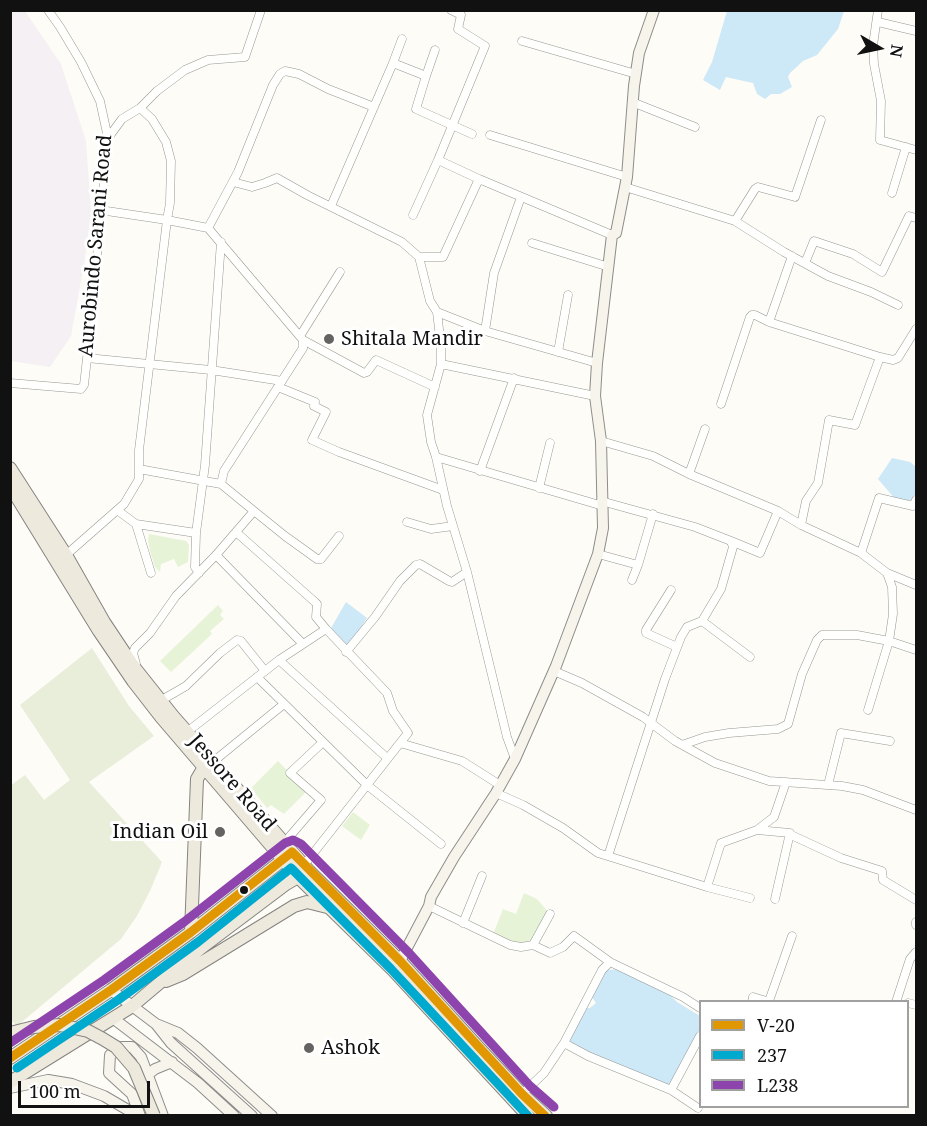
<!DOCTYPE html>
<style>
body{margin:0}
#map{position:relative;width:927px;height:1126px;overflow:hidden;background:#fdfcf7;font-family:"Noto Serif",serif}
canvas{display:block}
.frame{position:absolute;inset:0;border:12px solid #111;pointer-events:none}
.legend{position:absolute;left:699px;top:1000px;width:210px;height:108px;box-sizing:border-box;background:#fff;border:2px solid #a0a0a0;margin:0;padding:8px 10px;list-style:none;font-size:18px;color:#111}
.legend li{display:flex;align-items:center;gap:12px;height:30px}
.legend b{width:30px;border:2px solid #a0a0a0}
.north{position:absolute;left:849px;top:18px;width:60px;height:60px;-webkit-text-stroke:4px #fff;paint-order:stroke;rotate:99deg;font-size:16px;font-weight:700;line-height:24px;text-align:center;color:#111}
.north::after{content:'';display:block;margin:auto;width:21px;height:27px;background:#111;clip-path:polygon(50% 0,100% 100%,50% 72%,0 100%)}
.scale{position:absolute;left:18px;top:1081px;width:132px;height:27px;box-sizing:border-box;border:3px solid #111;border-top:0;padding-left:8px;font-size:18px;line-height:21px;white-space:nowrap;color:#111;-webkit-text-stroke:4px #fff;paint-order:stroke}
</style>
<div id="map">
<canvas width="927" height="1126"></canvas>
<div class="frame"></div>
<ul class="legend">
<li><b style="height:8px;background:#e09702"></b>V-20</li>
<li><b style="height:8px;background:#00a9ce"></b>237</li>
<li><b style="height:8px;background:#8e44ad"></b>L238</li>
</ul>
<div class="north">N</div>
<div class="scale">100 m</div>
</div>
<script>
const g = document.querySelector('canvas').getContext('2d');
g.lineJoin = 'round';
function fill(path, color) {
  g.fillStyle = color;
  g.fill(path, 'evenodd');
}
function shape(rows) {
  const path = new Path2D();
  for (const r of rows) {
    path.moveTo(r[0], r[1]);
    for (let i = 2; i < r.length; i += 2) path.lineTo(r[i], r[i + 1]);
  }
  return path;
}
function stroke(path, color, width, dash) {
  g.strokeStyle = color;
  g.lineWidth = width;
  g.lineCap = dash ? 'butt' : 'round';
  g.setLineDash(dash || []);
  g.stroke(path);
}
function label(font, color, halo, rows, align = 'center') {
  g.font = font + ' "Noto Serif",serif';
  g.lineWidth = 6;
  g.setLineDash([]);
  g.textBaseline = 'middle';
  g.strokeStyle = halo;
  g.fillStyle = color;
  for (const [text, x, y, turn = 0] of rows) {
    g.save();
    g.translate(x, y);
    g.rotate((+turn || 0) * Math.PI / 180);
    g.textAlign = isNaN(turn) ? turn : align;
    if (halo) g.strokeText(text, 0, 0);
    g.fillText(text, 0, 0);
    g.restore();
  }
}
fill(shape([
 [10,11,25,11,61,64,86,141,91,212,84,265,71,336,50,367,11,361]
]), '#f5f0f3');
fill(shape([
 [149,534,186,541,189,545,188,562,178,567,174,559,161,564,160,572,155,567,150,551,148,540],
 [218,605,223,611,220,615,224,619,210,631,212,634,171,672,160,661],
 [278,761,307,791,284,814,271,805,267,808,251,788],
 [353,812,370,825,361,840,342,826],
 [524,893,537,899,550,914,533,945,521,947,492,937,503,909,516,914]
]), '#e7f3d7');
fill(shape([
 [92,648,129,706,154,736,89,782,162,862,150,891,137,916,121,939,17,1026,10,1019,10,786,25,775,44,800,70,780,20,705]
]), '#e9eedb');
fill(shape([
 [727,11,727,10,844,11,838,29,817,55,803,61,790,73,788,77,792,87,780,94,771,94,765,99,757,94,753,83,726,77,720,90,703,80,712,62],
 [892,458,910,462,916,467,916,492,913,500,896,500,878,479],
 [346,602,367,618,348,647,331,628],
 [619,969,669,994,677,1002,700,1016,700,1033,670,1088,574,1046,570,1041,585,1008,590,1008,596,1003,591,996,602,974,608,970]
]), '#cde8f7');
const street = shape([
 [451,10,461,15,458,29,485,46,438,160,479,179,612,235],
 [878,10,873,45,874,64,881,101,880,140,916,150],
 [878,22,916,31],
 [402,39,393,63,426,76,416,109,472,134],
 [522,41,636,74],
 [426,76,435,50],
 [632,102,695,127],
 [140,108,157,91,185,70,208,60,245,57,261,10],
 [490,135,627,177],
 [108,138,122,119,140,108,152,119,166,142,171,161,170,203,167,220,208,228,303,340,303,348,224,471,221,484,254,511,216,555,176,596,150,633,135,648,133,653,136,664],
 [233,182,252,187,265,183,277,178,307,195,402,242,419,257,430,301,437,312,441,346,441,364,427,415,431,442,436,457,447,506,467,572,507,737,515,759],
 [625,187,735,221,755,189,758,187,795,197,821,120],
 [892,193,906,147],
 [331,206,393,63],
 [413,215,438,160],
 [735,221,784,252,828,276,871,292,898,305],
 [208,228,238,172,273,85,280,74,285,71,299,74,328,89,374,107],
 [532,243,609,267],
 [792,256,769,322,880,357],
 [419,257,443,257,479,179],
 [805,263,814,241,853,254,882,272,909,216,916,218],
 [437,312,485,331,597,363],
 [485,331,494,273,521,197],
 [300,336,340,272],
 [303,340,364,373,367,372,376,360,435,387],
 [558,352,568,295],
 [87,358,211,370,282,381],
 [441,364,595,396],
 [10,383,81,389,84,385,90,332,108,138,100,101,81,62,60,27,48,10],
 [278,387,315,402,314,406,326,412,312,440,339,452,443,490],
 [721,404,750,317,752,315,755,315,769,322],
 [601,441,653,456,689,474,778,511,801,525,861,553,887,573,892,587,893,614,889,641,868,710],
 [436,457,603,506],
 [139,469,221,484],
 [480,471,514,378],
 [689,474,705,429],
 [539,488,550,443],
 [601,501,695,527,731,541,733,547,721,589,702,621,687,627,681,637,665,679,608,856],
 [117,510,136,524,196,533],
 [254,511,285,536,317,559,321,559,339,536],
 [407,522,431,529,453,526],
 [136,524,151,573],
 [801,525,806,501,818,483,829,420,855,425,880,357,893,360,898,358,916,329],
 [236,532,315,602,317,604,316,617,326,629],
 [731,541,760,553,778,511],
 [861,553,879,498,913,506,916,500],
 [598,554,638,565,653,514],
 [66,555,124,504,139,479,139,450,167,220,100,210],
 [216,555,303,644],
 [199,573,195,567,196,533,205,465,221,242],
 [887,573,916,585],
 [632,580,638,565],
 [671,590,646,630,646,633,677,647],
 [702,621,750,657],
 [346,652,375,617,400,581,416,565,420,564,449,581,452,582,467,572],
 [279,660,326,629,387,693,393,711,408,733,400,743],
 [554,671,582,683,643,717,675,741,715,763,769,781,842,786,863,790,916,810],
 [257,677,367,785,441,844],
 [160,701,186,686,220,653,237,640,241,641,265,671],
 [187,732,279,660,387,758],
 [682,745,705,737,729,733,778,729,788,724,802,674,817,640,822,635,857,635,889,641,916,650],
 [214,761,284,704],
 [828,785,841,733,890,741],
 [496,793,523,805,563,828,598,853,707,887,721,843,757,830,774,817,786,782],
 [757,830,790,833,775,899],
 [789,834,841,858,882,871,883,880,916,900],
 [284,843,321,800,290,773,323,742],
 [304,865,400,743,462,761,500,785],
 [707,887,750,898],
 [429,906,510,945,521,947,533,945,550,953,563,947,574,936,610,962,602,970,564,1043,544,1073,522,1094],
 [916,922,916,925],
 [463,923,482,876],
 [533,945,550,914],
 [610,962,683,997,700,1008],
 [769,1001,792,936],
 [752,1002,753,997,770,1002],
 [896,1002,910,959,916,952],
 [908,1003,916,1005],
 [564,1043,588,1056,671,1090,698,1108],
 [671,1090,700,1036]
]);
const secondary = shape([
 [400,961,429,906,431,897,454,857,496,793,515,759,556,666,598,554,603,528,601,441,595,396,597,363,612,235,616,233,627,177,634,86,639,53,654,10],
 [111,990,156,1024,178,1033,197,1048,272,1116],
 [114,1019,198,1083,234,1116],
 [156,1024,171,1043,252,1116],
 [147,1075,155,1069,172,1062],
 [10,1088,48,1080,72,1084,104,1096,128,1110,134,1116],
 [140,1116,132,1094,109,1073,110,1055,122,1047,132,1047,141,1057,163,1116]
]);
const primary = shape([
 [10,468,66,555,104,622,134,667,173,716,309,871,400,961,478,1047,522,1094,546,1116],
 [10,486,99,631,133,681,161,717,298,877,393,970,528,1116],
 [191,932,197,779,204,767],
 [166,981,183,974,294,906,307,902,327,907],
 [10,1058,111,990,191,932,289,855],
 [10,1082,131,1007,201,948,286,884,303,874]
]);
stroke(street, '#979795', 9);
stroke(secondary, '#8e8d8b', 12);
stroke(primary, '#858482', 14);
stroke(street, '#fffffe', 8);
stroke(secondary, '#f6f4eb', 10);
stroke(primary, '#ede9dc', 12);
const primaryBridge = shape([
 [10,1033,34,1027,60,1025,88,1031,103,1039,116,1047,134,1068,154,1116]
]);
stroke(primaryBridge, '#858482', 14, []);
stroke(primaryBridge, '#ede9dc', 12);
stroke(shape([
 [10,1058,111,990,191,932,292,852,400,961,522,1094,545,1116]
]), '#e09702', 9);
stroke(shape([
 [17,1068,118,1000,198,942,291,868,391,969,528,1116]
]), '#00a9ce', 9);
stroke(shape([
 [10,1043,104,980,184,922,285,843,293,840,301,844,409,953,530,1086,554,1107]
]), '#8e44ad', 9);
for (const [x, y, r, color] of [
 [329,339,6,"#646362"],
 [220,832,6,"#646362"],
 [244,890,5,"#111"],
 [309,1048,6,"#646362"]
]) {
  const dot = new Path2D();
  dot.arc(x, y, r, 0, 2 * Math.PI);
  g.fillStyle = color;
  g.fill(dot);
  stroke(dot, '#fff', 2);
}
label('20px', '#111', '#fff', [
 ["Aurobindo Sarani Road",96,246,-85],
 ["Jessore Road",232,783,49]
]);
label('20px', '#111', '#fff', [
 ["Shitala Mandir",341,339],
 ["Indian Oil",208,832,"right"],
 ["Ashok",321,1048]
], 'left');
</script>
